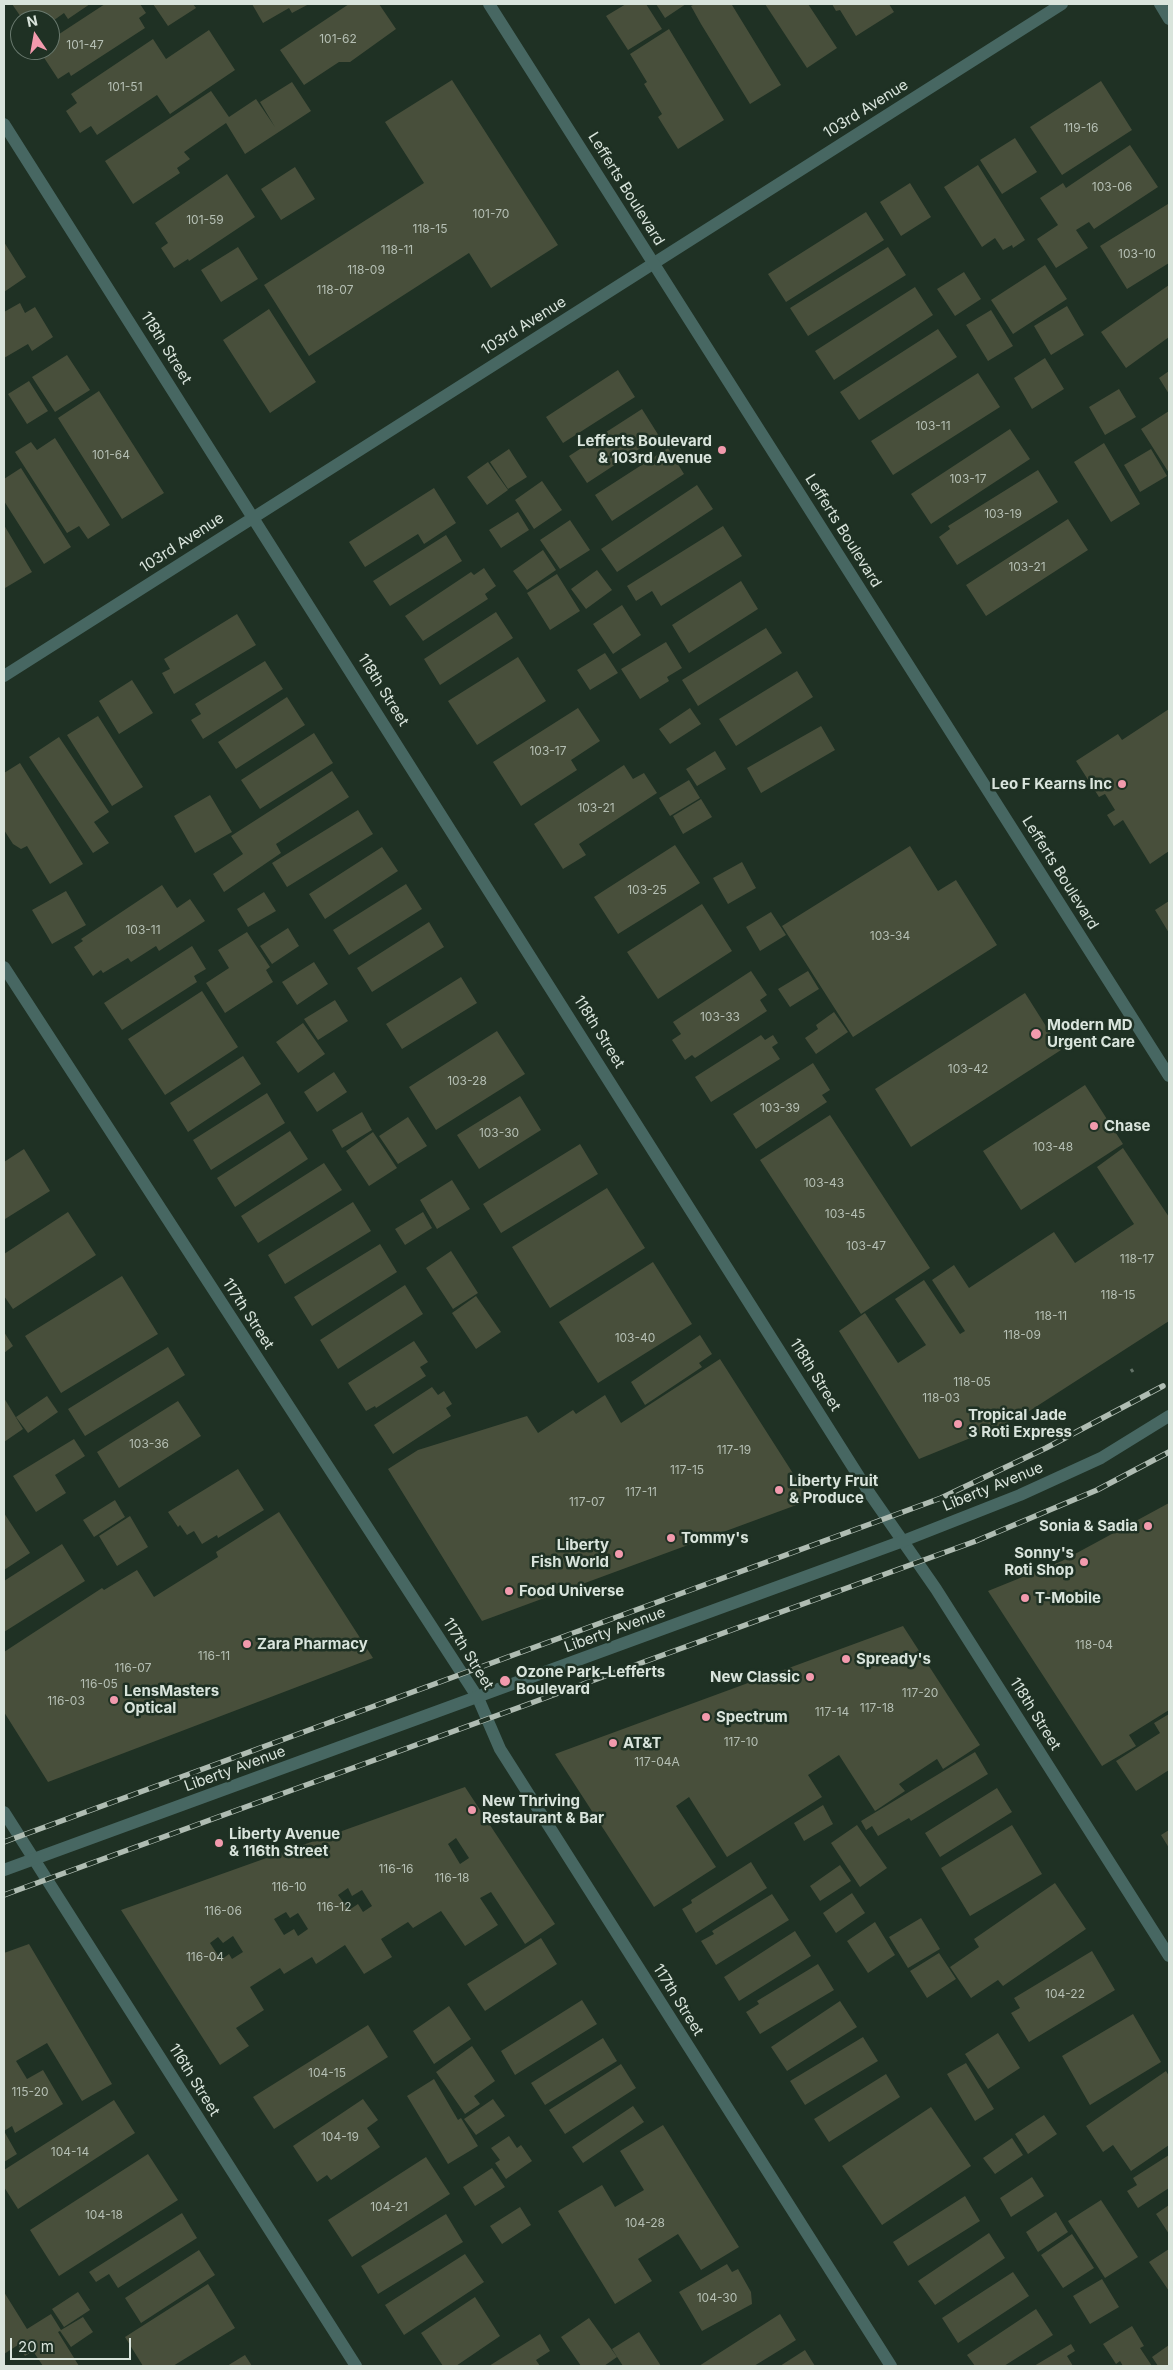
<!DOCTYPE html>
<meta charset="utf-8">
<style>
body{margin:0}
#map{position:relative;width:1173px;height:2370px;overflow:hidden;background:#1f3124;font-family:Inter,sans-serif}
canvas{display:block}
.frame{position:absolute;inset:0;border:5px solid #d9e4dc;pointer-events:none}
.north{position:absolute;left:10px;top:10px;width:50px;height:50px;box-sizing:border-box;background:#1f3124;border:1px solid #69796e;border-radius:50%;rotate:348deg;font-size:14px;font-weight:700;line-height:20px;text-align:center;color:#d9e4dc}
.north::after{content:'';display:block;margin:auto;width:18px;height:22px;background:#f29aad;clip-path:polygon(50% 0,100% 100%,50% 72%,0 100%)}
.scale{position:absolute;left:10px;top:2338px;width:121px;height:22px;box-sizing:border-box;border:2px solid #d9e4dc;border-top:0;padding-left:6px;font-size:15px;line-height:18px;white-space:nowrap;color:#d9e4dc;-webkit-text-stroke:4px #1f3124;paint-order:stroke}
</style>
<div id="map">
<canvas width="1173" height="2370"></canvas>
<div class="frame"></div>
<div class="north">N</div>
<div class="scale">20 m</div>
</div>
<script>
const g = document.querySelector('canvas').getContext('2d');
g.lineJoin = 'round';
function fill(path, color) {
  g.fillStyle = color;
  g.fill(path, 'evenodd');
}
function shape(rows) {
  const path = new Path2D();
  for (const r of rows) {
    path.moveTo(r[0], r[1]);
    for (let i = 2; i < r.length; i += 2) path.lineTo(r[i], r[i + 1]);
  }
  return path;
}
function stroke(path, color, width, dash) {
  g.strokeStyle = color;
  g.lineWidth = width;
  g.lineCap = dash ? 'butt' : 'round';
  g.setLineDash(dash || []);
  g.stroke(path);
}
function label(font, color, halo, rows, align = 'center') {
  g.font = font + ' Inter,sans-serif';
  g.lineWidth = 5;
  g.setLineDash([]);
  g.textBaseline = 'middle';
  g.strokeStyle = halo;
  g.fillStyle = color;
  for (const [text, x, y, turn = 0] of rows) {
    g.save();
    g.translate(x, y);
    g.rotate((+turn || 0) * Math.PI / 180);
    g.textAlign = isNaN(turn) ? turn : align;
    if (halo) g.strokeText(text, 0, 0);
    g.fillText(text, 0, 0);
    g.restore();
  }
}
fill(shape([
 [12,4,90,4,68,19,64,13,50,23,50,20,23,20],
 [105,4,140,4,146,13,139,18,145,28,71,76,69,72,58,79,39,50,50,50,50,40],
 [153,4,193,4,196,8,168,26],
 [252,4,309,4,292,13,289,8,263,23],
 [349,4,379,4,396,29,350,62,339,62,304,85,280,50],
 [626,4,646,4,662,29,628,50,606,16],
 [656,4,686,4,665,18],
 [695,4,732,5,781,85,750,104,701,24,691,6],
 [765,4,808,4,837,48,807,68],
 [832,4,889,4,894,12,856,36,840,10,836,11],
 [669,29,724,120,678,149,658,117,662,114,644,84,647,82,630,54],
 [209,30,235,70,170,114,157,95,97,135,91,126,80,133,66,111,77,103,71,94,153,39,166,59],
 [452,80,558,245,491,288,469,253,309,356,264,285,424,183,385,122],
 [1101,81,1132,130,1062,175,1030,127],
 [292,82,311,111,245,154,226,123,184,152,190,159,177,168,180,173,133,204,105,161,211,91,229,117,256,99,275,127,260,102],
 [1015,138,1037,172,1002,194,980,160],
 [1130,145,1158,187,1094,229,1089,222,1076,230,1088,248,1056,268,1037,239,1058,225,1040,198,1063,183,1066,188],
 [978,165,1025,240,1013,248,1012,245,1003,250,995,238,982,247,944,187],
 [295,167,315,199,281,220,261,189],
 [227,174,255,217,189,261,188,259,174,268,161,248,168,243,155,223],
 [910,183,931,217,901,236,880,202],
 [1168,204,1169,263,1127,289,1100,246],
 [866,212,884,240,786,302,768,274],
 [4,242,26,277,4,292],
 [238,247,258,279,221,302,201,270],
 [888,247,906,275,808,336,790,308],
 [1045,265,1067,299,1013,334,991,300],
 [964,272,981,299,955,316,937,289],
 [1169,285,1169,337,1126,368,1101,332],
 [915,287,933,315,834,380,815,351],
 [20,303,25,313,35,307,53,337,32,351,28,344,4,358,4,312],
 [1067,306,1084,335,1051,355,1034,326],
 [269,309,316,382,270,413,223,340],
 [991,310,1013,346,988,361,966,325],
 [938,329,957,357,859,420,840,392],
 [67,355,90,390,55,412,32,377],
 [1045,358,1064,389,1032,409,1014,378],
 [618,370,635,397,563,443,546,417],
 [1169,371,1169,394,1159,378],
 [978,373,1000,407,893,475,871,441],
 [29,381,48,411,27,424,8,394],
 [1119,389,1136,417,1105,435,1089,407],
 [99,391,164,493,122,519,58,418],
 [642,409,659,436,587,483,569,456],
 [1169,411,1169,473,1141,429],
 [1010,429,1030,459,931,524,911,494],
 [55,438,110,525,88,539,79,526,67,533,15,452,31,442,37,450],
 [1104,443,1140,504,1111,522,1074,462],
 [668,448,684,474,612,521,595,495],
 [509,449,527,477,508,489,490,462],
 [1151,449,1167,476,1140,492,1124,465],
 [488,462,508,490,487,505,467,477],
 [21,468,71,547,44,564,4,501,4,479],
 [1038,470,1058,502,957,565,939,537,950,529,948,526],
 [542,481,562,510,534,529,515,500],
 [697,485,713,509,617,572,601,549],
 [434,488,456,523,424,544,418,534,365,567,349,542],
 [518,512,529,530,501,548,489,530],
 [1068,519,1088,550,986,616,966,585],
 [570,520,590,550,560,569,540,540],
 [4,525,32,572,5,588,4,585],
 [723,526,742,556,661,606,652,591,636,601,627,586],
 [446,535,462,561,390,606,373,581],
 [543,550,556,570,527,590,513,571],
 [484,568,496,586,485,594,488,599,423,641,405,616,471,572,474,575],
 [597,570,612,590,586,609,571,589],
 [557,574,580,611,550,630,527,593],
 [741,581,758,609,689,653,672,625],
 [622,605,641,635,613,654,593,624],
 [496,612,513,638,440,685,424,659],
 [237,614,256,645,174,694,162,673,170,669,164,659],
 [766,628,782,653,698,706,682,680],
 [666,642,682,668,667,677,669,681,640,699,621,669],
 [605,653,618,673,590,690,577,670],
 [518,657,546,701,477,745,448,701],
 [265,661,283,689,203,739,191,720,201,714,195,704],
 [797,671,813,697,736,746,719,719],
 [132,680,153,713,119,734,99,701],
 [287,697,305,725,236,769,218,742],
 [578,708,600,741,571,760,577,770,521,806,493,762],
 [690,708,701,724,670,744,659,729],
 [1169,709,1169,851,1150,864,1123,820,1114,826,1107,815,1115,810,1105,794,1099,797,1076,761,1118,734,1122,740],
 [98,716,143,787,112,806,67,735],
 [821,726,835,750,761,793,747,768],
 [314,733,333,763,260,809,241,780],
 [59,737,109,812,94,822,109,843,93,853,29,757],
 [715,751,726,769,697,786,686,769],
 [20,763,83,864,50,884,27,846,21,849,13,844,4,830,4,773],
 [624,765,633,779,644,773,657,793,579,844,586,855,563,869,534,824],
 [332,771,349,797,276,844,281,853,224,892,213,874,243,854,231,836],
 [689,780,700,798,670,816,659,798],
 [210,795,232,832,195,853,174,816],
 [701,799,712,817,683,834,673,816],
 [358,810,373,834,287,887,272,863],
 [675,845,700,883,618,934,594,897],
 [910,846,938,891,956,880,997,945,853,1037,782,926],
 [382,847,398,871,325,919,309,894],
 [742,862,756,888,728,904,713,878],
 [406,884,422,909,349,955,333,930],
 [162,885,177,908,190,899,205,921,159,951,156,946,131,962,128,958,103,973,101,970,93,976,74,947,83,941,81,939],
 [66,891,86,925,52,944,32,910],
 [264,892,276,911,248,927,237,909],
 [1169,901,1169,933,1155,910],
 [702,904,732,951,658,999,627,952],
 [771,912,786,935,760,951,746,927],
 [429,922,444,947,372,992,357,968],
 [288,928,299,946,272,964,260,946],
 [247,932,270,967,266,970,273,982,225,1013,206,983,229,968,218,950],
 [192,946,206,969,194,976,197,982,122,1030,104,1003],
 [314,962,328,984,297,1005,282,982],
 [751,971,767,995,760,1000,767,1011,695,1058,692,1055,685,1060,672,1040,681,1034,673,1022],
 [808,971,819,989,790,1007,778,989],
 [461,977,477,1003,402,1049,386,1024],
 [202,991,238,1047,165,1095,128,1039],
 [1025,993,1061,1050,911,1147,875,1089],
 [335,1000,348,1021,318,1040,304,1019],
 [834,1012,848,1032,816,1054,805,1038,818,1029,816,1025],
 [303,1023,325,1054,298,1073,276,1042],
 [497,1031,525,1074,436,1130,409,1087],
 [761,1035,765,1040,773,1035,778,1043,772,1047,780,1059,711,1102,695,1077],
 [243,1056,261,1084,188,1132,170,1103],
 [813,1063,830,1090,822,1095,827,1102,756,1149,733,1114],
 [334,1072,347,1092,317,1112,304,1092],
 [1085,1085,1123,1144,1021,1210,983,1151],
 [267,1093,285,1123,211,1170,193,1140],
 [520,1096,541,1130,479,1169,457,1135],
 [362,1112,372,1130,342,1148,332,1130],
 [830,1115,930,1268,861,1314,760,1160],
 [408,1117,427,1146,398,1164,379,1136],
 [290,1131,308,1159,235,1207,217,1178],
 [373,1132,397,1168,369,1186,346,1151],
 [580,1144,598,1174,501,1233,483,1204],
 [1123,1148,1169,1217,1169,1321,1017,1419,919,1459,839,1331,865,1313,898,1363,926,1345,895,1299,924,1280,960,1334,965,1331,932,1280,954,1265,969,1288,1054,1232,1075,1263,1134,1224,1097,1167],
 [24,1149,50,1191,5,1219,4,1162],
 [324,1163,342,1190,258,1243,241,1216],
 [452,1180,470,1209,437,1229,420,1200],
 [607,1188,645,1248,550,1308,512,1247],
 [353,1202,371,1231,285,1284,268,1255],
 [68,1212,96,1255,13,1309,4,1296,4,1254],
 [423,1212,432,1228,405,1245,395,1229],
 [380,1244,397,1272,312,1326,294,1297],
 [451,1251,478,1293,453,1309,426,1268],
 [653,1262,692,1324,598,1383,559,1322],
 [122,1276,158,1334,61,1393,25,1336],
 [405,1285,423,1314,338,1369,320,1340],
 [476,1296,501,1332,476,1349,452,1313],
 [4,1332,13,1346,4,1353],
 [700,1335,712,1354,699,1363,702,1367,645,1405,631,1382],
 [414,1341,428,1362,420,1367,426,1376,376,1408,375,1406,366,1411,348,1383],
 [168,1347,185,1375,85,1436,68,1409],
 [720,1359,810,1500,482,1621,388,1469,418,1450,527,1416,538,1433,573,1410,576,1414,605,1395,621,1423],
 [432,1387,438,1395,444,1391,452,1404,446,1408,451,1416,393,1454,374,1425],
 [47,1396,58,1412,28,1433,16,1417],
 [4,1398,23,1429,4,1442],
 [178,1401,201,1436,119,1488,97,1452],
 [74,1439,85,1456,55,1475,66,1493,36,1512,13,1476],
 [238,1469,264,1510,218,1538,217,1535,202,1544,194,1531,187,1535,180,1525,178,1527,168,1512],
 [115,1500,125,1517,94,1537,83,1520],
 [1169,1503,1169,1710,1129,1735,1136,1746,1102,1766,988,1591,1062,1561],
 [279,1512,373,1658,48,1782,4,1712,4,1652,102,1588,104,1590,137,1570,154,1597,218,1557,216,1552],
 [4,1513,30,1553,4,1570],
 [130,1516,148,1547,117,1566,99,1536],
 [62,1544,85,1581,4,1632,4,1581],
 [903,1626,980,1745,943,1769,937,1759,899,1784,905,1791,875,1811,839,1755,808,1775,822,1797,727,1857,689,1797,676,1806,716,1867,654,1907,555,1754],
 [1169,1714,1169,1770,1136,1791,1116,1761,1160,1733,1154,1723],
 [975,1752,988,1774,911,1821,909,1818,878,1836,872,1826,866,1830,861,1821],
 [465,1787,555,1924,525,1944,491,1892,480,1898,498,1925,465,1946,441,1911,413,1928,408,1922,381,1939,392,1957,364,1974,345,1945,316,1964,312,1957,284,1974,280,1968,250,1987,264,2010,236,2028,249,2046,220,2065,121,1910],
 [456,1838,469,1858,460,1864,448,1844],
 [348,1888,352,1896,362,1890,372,1906,363,1912,358,1904,349,1910,338,1895],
 [286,1912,290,1918,298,1913,308,1929,298,1936,294,1929,284,1935,274,1919],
 [233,1936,243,1952,232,1959,229,1954,221,1960,210,1943,218,1937,223,1943],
 [997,1788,1012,1812,940,1857,925,1833],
 [823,1805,833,1824,804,1841,794,1823],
 [857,1825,887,1868,860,1887,831,1843],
 [1012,1825,1042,1874,970,1916,941,1868],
 [1169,1830,1169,1848,1161,1835],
 [751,1862,767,1888,696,1933,682,1909,692,1903,691,1900],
 [840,1865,851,1881,820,1901,810,1886],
 [1055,1883,1086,1929,1003,1986,998,1980,971,1998,950,1967,979,1947,974,1939],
 [852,1893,865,1913,836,1933,823,1913],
 [772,1894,789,1920,716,1965,701,1941,714,1934,712,1931],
 [921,1918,940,1949,908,1968,889,1937],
 [875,1922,895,1955,868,1973,847,1941],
 [795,1931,811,1956,739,2001,724,1977],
 [541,1938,557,1964,485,2011,467,1984],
 [29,1944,112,2084,82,2101,47,2043,16,2061,27,2079,43,2070,63,2104,15,2133,12,2126,4,2131,4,1953],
 [1092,1951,1115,1990,1029,2042,1011,2013,1020,2008,1014,1998],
 [939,1953,956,1979,927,1998,910,1971],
 [818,1964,834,1990,760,2034,746,2012,759,2004,757,2001],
 [582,2000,597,2024,515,2075,501,2051],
 [840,2001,857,2027,787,2071,771,2047],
 [449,2006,471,2039,434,2064,413,2031],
 [1133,2014,1161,2062,1090,2105,1062,2056],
 [368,2025,388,2057,274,2129,253,2097],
 [998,2033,1020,2068,988,2089,965,2054],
 [863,2037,878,2061,805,2105,790,2081],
 [603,2038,617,2061,545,2105,531,2083],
 [472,2046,495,2081,474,2096,480,2104,465,2114,436,2072],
 [966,2063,994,2109,975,2121,947,2074],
 [621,2064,636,2088,565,2134,549,2110],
 [1166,2071,1169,2076,1169,2145,1131,2171,1113,2145,1103,2152,1086,2126],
 [886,2074,900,2097,829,2142,814,2119],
 [434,2079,458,2120,461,2118,478,2146,448,2164,407,2096],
 [363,2099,378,2120,367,2128,380,2147,331,2180,327,2175,317,2182,293,2146],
 [493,2099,505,2116,476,2135,464,2119],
 [114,2100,135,2133,18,2209,4,2187,4,2170],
 [633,2106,644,2122,583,2163,572,2147],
 [931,2107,971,2166,882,2225,842,2166],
 [1044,2115,1057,2134,1028,2154,1015,2134],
 [663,2125,739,2247,701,2270,678,2234,638,2259,652,2281,615,2304,558,2211,602,2185,615,2207,644,2190,620,2151],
 [4,2131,17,2154,4,2162],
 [509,2136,517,2148,521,2145,532,2161,506,2179,495,2163,500,2160,491,2148],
 [1012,2138,1023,2155,995,2174,983,2158],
 [148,2154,178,2200,59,2276,30,2230],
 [1169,2155,1169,2188,1138,2208,1127,2191,1137,2185,1133,2178],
 [426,2157,450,2194,352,2257,328,2220],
 [492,2168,505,2187,475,2206,463,2187],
 [1032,2177,1044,2196,1011,2217,1000,2198],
 [965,2196,980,2221,908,2266,893,2242],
 [1101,2200,1138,2257,1105,2278,1068,2221],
 [1169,2205,1169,2234,1156,2214],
 [520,2207,531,2225,502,2244,490,2226],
 [1056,2212,1068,2232,1038,2252,1026,2232],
 [182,2213,197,2238,118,2288,109,2274,96,2282,89,2272],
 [446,2214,463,2242,378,2294,361,2266],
 [989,2233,1005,2258,935,2305,918,2281],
 [1072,2234,1094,2268,1063,2288,1041,2255],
 [1169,2249,1169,2291,1149,2262],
 [199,2250,215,2275,141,2323,125,2298],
 [465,2254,484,2282,404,2335,385,2305],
 [727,2264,732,2272,738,2269,751,2292,752,2304,702,2331,679,2292],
 [1013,2272,1029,2296,958,2343,942,2318],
 [1102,2279,1119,2307,1090,2324,1073,2296],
 [208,2284,235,2328,173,2366,143,2366,125,2337],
 [4,2292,27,2329,51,2314,61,2330,83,2317,93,2332,71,2347,60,2331,58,2332,79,2366,43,2366,33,2351,25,2356,18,2345,4,2354],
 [78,2292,90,2310,64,2327,52,2309],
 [475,2297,500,2336,456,2366,443,2366,421,2333],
 [1036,2309,1053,2335,1004,2366,975,2366,967,2355],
 [780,2314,796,2340,785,2347,754,2366,699,2366],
 [589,2318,617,2357,604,2366,581,2366,561,2337],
 [1132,2326,1144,2346,1140,2348,1152,2366,1123,2366,1120,2361,1116,2364,1103,2344],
 [639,2332,661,2366,623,2366,612,2349],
 [540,2334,550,2351,536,2360,540,2366,489,2366],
 [1071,2344,1075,2351,1067,2356,1073,2366,1034,2366],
 [1169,2345,1169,2366,1158,2366,1152,2357],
 [805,2350,815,2366,780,2366],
 [245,2355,252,2366,227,2366]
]), '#484f3b');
stroke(shape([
 [1131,1369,1133,1372]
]), '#637267', 3, [5, 2.5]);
stroke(shape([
 [1160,4,1169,19],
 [4,124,870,1494,936,1589,1169,1956],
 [4,676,1062,4],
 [4,967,478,1698,500,1749,891,2366],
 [4,1812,356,2366]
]), '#476762', 12);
stroke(shape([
 [489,4,1169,1076],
 [4,1870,903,1541,1020,1495,1101,1458,1169,1416]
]), '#476762', 12);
const rail = shape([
 [4,1842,941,1498,1046,1448,1163,1386],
 [4,1895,976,1541,1097,1490,1169,1452]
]);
stroke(rail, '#afbcb2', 5.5);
stroke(rail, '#1f3124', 4, [11]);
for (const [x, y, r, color] of [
 [722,450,5,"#f29aad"],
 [1122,784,5,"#f29aad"],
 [1036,1034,6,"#f29aad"],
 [1094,1126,5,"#f29aad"],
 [958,1424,5,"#f29aad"],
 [779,1490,5,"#f29aad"],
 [1148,1526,5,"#f29aad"],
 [671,1538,5,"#f29aad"],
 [619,1554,5,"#f29aad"],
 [1084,1562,5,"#f29aad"],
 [509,1591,5,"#f29aad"],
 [1025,1598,5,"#f29aad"],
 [247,1644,5,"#f29aad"],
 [846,1659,5,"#f29aad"],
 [810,1677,5,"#f29aad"],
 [505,1681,6,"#f29aad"],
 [114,1700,5,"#f29aad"],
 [706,1717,5,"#f29aad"],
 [613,1743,5,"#f29aad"],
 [472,1810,5,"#f29aad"],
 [219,1843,5,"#f29aad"]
]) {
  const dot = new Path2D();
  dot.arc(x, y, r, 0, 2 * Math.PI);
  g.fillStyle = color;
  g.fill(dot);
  stroke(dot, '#1f3124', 2);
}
label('12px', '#b5bfb4', null, [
 ["101-62",338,39],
 ["101-47",85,45],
 ["101-51",125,87],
 ["119-16",1081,128],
 ["103-06",1112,187],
 ["101-70",491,214],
 ["101-59",205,220],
 ["118-15",430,229],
 ["118-11",397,250],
 ["103-10",1137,254],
 ["118-09",366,270],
 ["118-07",335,290],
 ["103-11",933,426],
 ["101-64",111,455],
 ["103-17",968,479],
 ["103-19",1003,514],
 ["103-21",1027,567],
 ["103-17",548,751],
 ["103-21",596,808],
 ["103-25",647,890],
 ["103-11",143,930],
 ["103-34",890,936],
 ["103-33",720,1017],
 ["103-42",968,1069],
 ["103-28",467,1081],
 ["103-39",780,1108],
 ["103-30",499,1133],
 ["103-48",1053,1147],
 ["103-43",824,1183],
 ["103-45",845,1214],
 ["103-47",866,1246],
 ["118-17",1137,1259],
 ["118-15",1118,1295],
 ["118-11",1051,1316],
 ["118-09",1022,1335],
 ["103-40",635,1338],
 ["118-05",972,1382],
 ["118-03",941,1398],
 ["103-36",149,1444],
 ["117-19",734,1450],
 ["117-15",687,1470],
 ["117-11",641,1492],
 ["117-07",587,1502],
 ["118-04",1094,1645],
 ["116-11",214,1656],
 ["116-07",133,1668],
 ["116-05",99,1684],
 ["117-20",920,1693],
 ["116-03",66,1701],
 ["117-18",877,1708],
 ["117-14",832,1712],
 ["117-10",741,1742],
 ["117-04A",657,1762],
 ["116-16",396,1869],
 ["116-18",452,1878],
 ["116-10",289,1887],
 ["116-12",334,1907],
 ["116-06",223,1911],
 ["116-04",205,1957],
 ["104-22",1065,1994],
 ["104-15",327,2073],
 ["115-20",30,2092],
 ["104-19",340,2137],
 ["104-14",70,2152],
 ["104-21",389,2207],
 ["104-18",104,2215],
 ["104-28",645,2223],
 ["104-30",717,2298]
]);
label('15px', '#d9e4dc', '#1f3124', [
 ["103rd Avenue",866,109,-32],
 ["Lefferts Boulevard",626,189,58],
 ["103rd Avenue",524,326,-32],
 ["118th Street",166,348,58],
 ["Lefferts Boulevard",843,531,58],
 ["103rd Avenue",182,543,-33],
 ["118th Street",383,690,58],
 ["Lefferts Boulevard",1060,873,58],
 ["118th Street",599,1032,58],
 ["117th Street",248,1314,57],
 ["118th Street",815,1375,58],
 ["Liberty Avenue",993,1487,-22],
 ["Liberty Avenue",615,1630,-20],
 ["117th Street",468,1654,58],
 ["118th Street",1035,1714,58],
 ["Liberty Avenue",235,1769,-20],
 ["117th Street",678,2000,58],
 ["116th Street",194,2080,58]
]);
label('bold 15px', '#d9e4dc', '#1f3124', [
 ["Lefferts Boulevard",712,441,"right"],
 ["& 103rd Avenue",712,458,"right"],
 ["Leo F Kearns Inc",1112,784,"right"],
 ["Modern MD",1047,1025],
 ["Urgent Care",1047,1042],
 ["Chase",1104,1126],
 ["Tropical Jade",968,1415],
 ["3 Roti Express",968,1432],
 ["Liberty Fruit",789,1481],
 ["& Produce",789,1498],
 ["Sonia & Sadia",1138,1526,"right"],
 ["Tommy's",681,1538],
 ["Liberty",609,1545,"right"],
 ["Fish World",609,1562,"right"],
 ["Sonny's",1074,1553,"right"],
 ["Roti Shop",1074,1570,"right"],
 ["Food Universe",519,1591],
 ["T-Mobile",1035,1598],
 ["Zara Pharmacy",257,1644],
 ["Spready's",856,1659],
 ["Ozone Park–Lefferts",516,1672],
 ["Boulevard",516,1689],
 ["New Classic",800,1677,"right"],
 ["LensMasters",124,1691],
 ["Optical",124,1708],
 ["Spectrum",716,1717],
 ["AT&T",623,1743],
 ["New Thriving",482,1801],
 ["Restaurant & Bar",482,1818],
 ["Liberty Avenue",229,1834],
 ["& 116th Street",229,1851]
], 'left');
</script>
